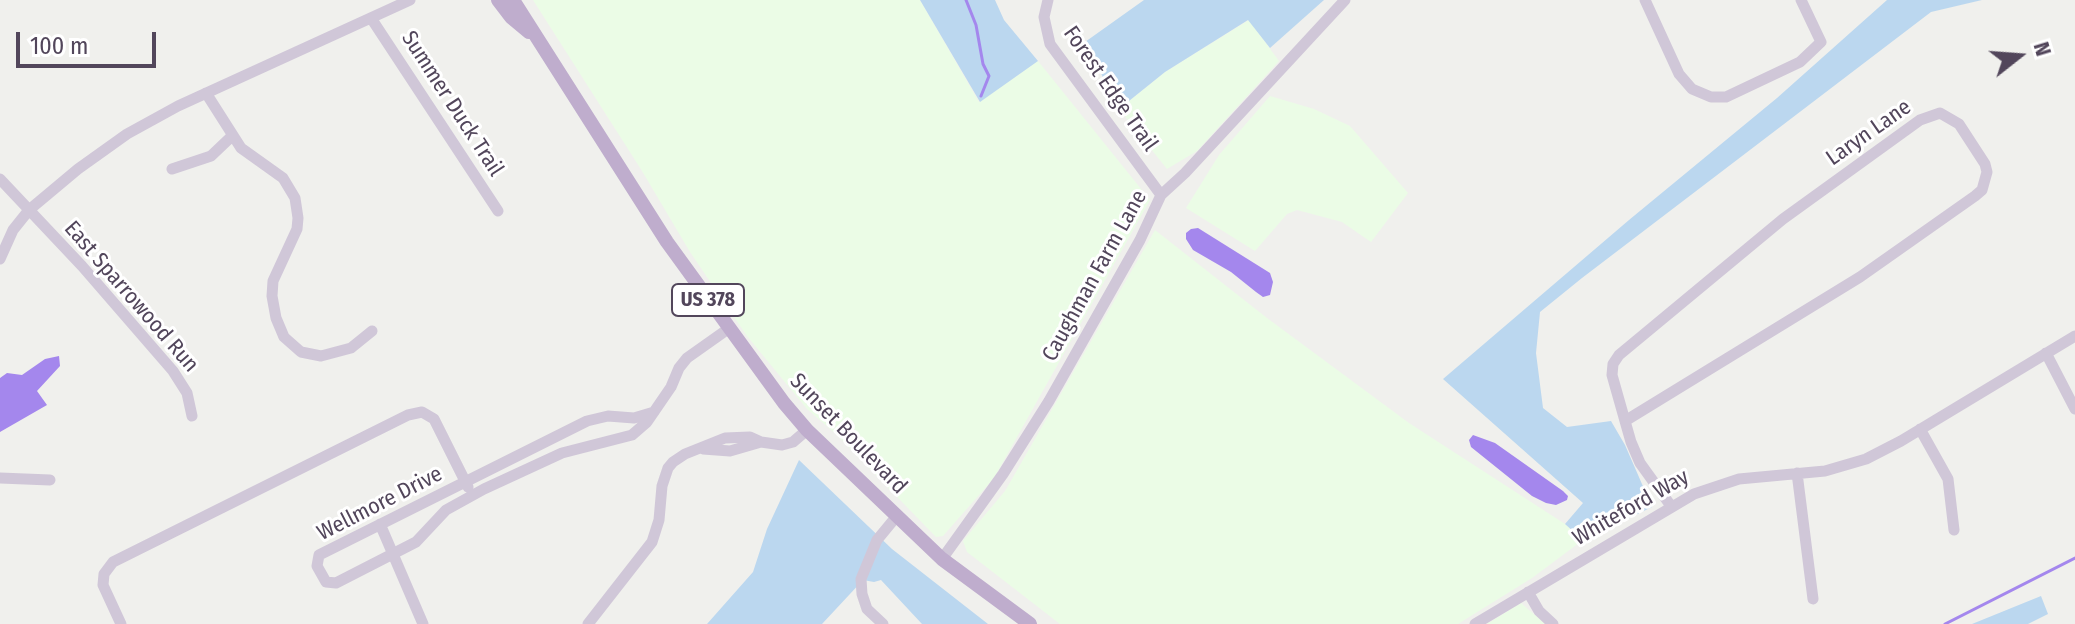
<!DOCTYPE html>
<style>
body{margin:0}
#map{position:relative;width:2075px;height:624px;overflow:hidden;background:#f0f0ed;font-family:"Fira Sans Condensed",sans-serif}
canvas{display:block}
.north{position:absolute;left:1979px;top:16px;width:80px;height:80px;-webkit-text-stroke:6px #fff;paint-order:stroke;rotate:73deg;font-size:22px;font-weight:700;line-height:32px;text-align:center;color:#52465b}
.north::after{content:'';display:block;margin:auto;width:28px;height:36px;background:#52465b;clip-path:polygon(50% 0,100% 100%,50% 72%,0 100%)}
.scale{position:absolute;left:16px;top:32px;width:140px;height:36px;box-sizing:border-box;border:4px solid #52465b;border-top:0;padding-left:10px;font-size:24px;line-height:28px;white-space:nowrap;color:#52465b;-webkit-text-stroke:6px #fff;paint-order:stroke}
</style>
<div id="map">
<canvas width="2075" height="624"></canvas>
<div class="north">N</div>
<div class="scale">100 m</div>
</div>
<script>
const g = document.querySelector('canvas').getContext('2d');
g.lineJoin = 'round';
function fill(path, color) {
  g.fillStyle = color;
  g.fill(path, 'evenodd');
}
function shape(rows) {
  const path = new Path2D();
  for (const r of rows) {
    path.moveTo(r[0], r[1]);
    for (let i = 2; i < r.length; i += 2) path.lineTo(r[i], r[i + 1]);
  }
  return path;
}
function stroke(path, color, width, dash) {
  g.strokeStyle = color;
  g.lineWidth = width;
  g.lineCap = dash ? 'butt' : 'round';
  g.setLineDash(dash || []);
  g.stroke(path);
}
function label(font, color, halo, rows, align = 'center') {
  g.font = font + ' "Fira Sans Condensed",sans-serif';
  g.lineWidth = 6;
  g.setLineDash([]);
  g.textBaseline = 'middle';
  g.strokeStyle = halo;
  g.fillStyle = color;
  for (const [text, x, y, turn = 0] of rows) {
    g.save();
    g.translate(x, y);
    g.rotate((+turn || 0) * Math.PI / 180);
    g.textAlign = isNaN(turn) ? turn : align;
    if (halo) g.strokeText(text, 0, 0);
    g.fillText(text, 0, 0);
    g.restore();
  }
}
fill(shape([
 [533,0,920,0,979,102,1038,61,1150,200,994,478,943,536,936,537,837,435,807,409,747,336,690,252,642,171],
 [1249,20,1279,61,1197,151,1167,169,1119,109,1165,72],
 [1270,96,1314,109,1350,126,1408,193,1371,242,1342,222,1297,210,1287,214,1255,251,1186,208,1219,155],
 [1155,230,1267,318,1409,423,1565,524,1583,540,1532,578,1458,624,1060,624,967,552,963,541,1005,491],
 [1521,603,1545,624,1487,624]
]), '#ebfce6');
fill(shape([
 [920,0,995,0,1004,20,1038,61,980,102],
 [1144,0,1324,0,1270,48,1248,20,1165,72,1119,109,1085,42],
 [1887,0,1982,0,1931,12,1582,278,1540,312,1536,353,1543,408,1567,427,1611,421,1625,445,1652,507,1583,540,1565,524,1583,503,1443,379,1629,220,1777,98],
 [799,460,892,549,988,624,922,624,881,580,874,582,863,580,822,624,707,624,753,572,767,529],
 [2041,596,2048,614,2028,624,1972,624]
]), '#bbd7ef');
fill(shape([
 [1198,228,1270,273,1273,282,1270,295,1263,297,1256,292,1231,272,1193,250,1186,239,1186,233,1191,229],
 [59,356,60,366,37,391,47,405,0,432,0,378,7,373,22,375,45,359],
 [1473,435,1495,443,1563,491,1568,496,1567,500,1556,505,1546,503,1532,496,1471,447,1469,440]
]), '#a487ed');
stroke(shape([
 [966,0,976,25,983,64,989,76,981,96],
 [1945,624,2075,558]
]), '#a487ed', 3);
stroke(shape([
 [1048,0,1044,17,1050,44,1161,195],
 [1645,0,1679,74,1692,89,1711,97,1726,97,1800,62,1821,42,1801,0],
 [371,18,498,211],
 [206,93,241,148,283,178,295,198,298,218,297,229,273,281,272,296,276,318,284,337,301,352,321,356,351,348,372,331],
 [172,169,211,156,232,136],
 [0,179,82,266,173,371,187,393,192,416],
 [0,259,13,230,29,210,78,169,127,134,178,106,410,0],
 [2046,353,2075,409],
 [654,412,634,418,608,416,587,421,319,555,317,566,326,582,336,583,416,542,446,510,484,489,562,453,632,435,647,422,671,387,679,368,687,358,728,329],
 [1625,421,1860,277,1975,196,1982,190,1987,172,1985,164,1959,124,1940,113,1920,120,1783,219,1619,355,1613,364,1612,375,1625,421,1631,442,1640,463,1671,506],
 [1920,429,1948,479,1954,530],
 [703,449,730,451,761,442],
 [1797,473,1813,599],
 [0,478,50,480],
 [380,524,423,624],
 [942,559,1003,474,1049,401,1140,240,1161,195,1185,173,1345,0],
 [1528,592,1539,611,1553,624],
 [121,624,103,585,104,574,113,562,408,415,422,412,434,419,468,487],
 [588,624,652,542,659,520,662,486,668,468,673,462,685,454,725,438,750,437,761,442,782,445,793,442,807,430],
 [883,624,867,609,862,594,861,579,877,540,896,517],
 [1475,624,1694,494,1739,479,1825,471,1866,459,1901,441,2075,336]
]), '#d0c7d8', 11);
stroke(shape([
 [498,0,511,17,529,32],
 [513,0,667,242,784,403,807,430,942,559,1030,624]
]), '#bfadcd', 14);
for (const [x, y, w] of [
 [708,300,72]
]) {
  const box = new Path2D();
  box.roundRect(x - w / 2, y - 16, w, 32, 6);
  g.fillStyle = '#fff';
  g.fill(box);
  stroke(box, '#52465b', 2);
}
label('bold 20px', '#52465b', null, [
 ["US 378",708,300]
]);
label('22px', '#52465b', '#fff', [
 ["Forest Edge Trail",1110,89,55],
 ["Summer Duck Trail",452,104,57],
 ["Laryn Lane",1869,133,-35],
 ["Caughman Farm Lane",1095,276,-61],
 ["East Sparrowood Run",131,297,49],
 ["Sunset Boulevard",848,434,46],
 ["Wellmore Drive",380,504,-27],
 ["Whiteford Way",1631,508,-30]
]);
</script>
